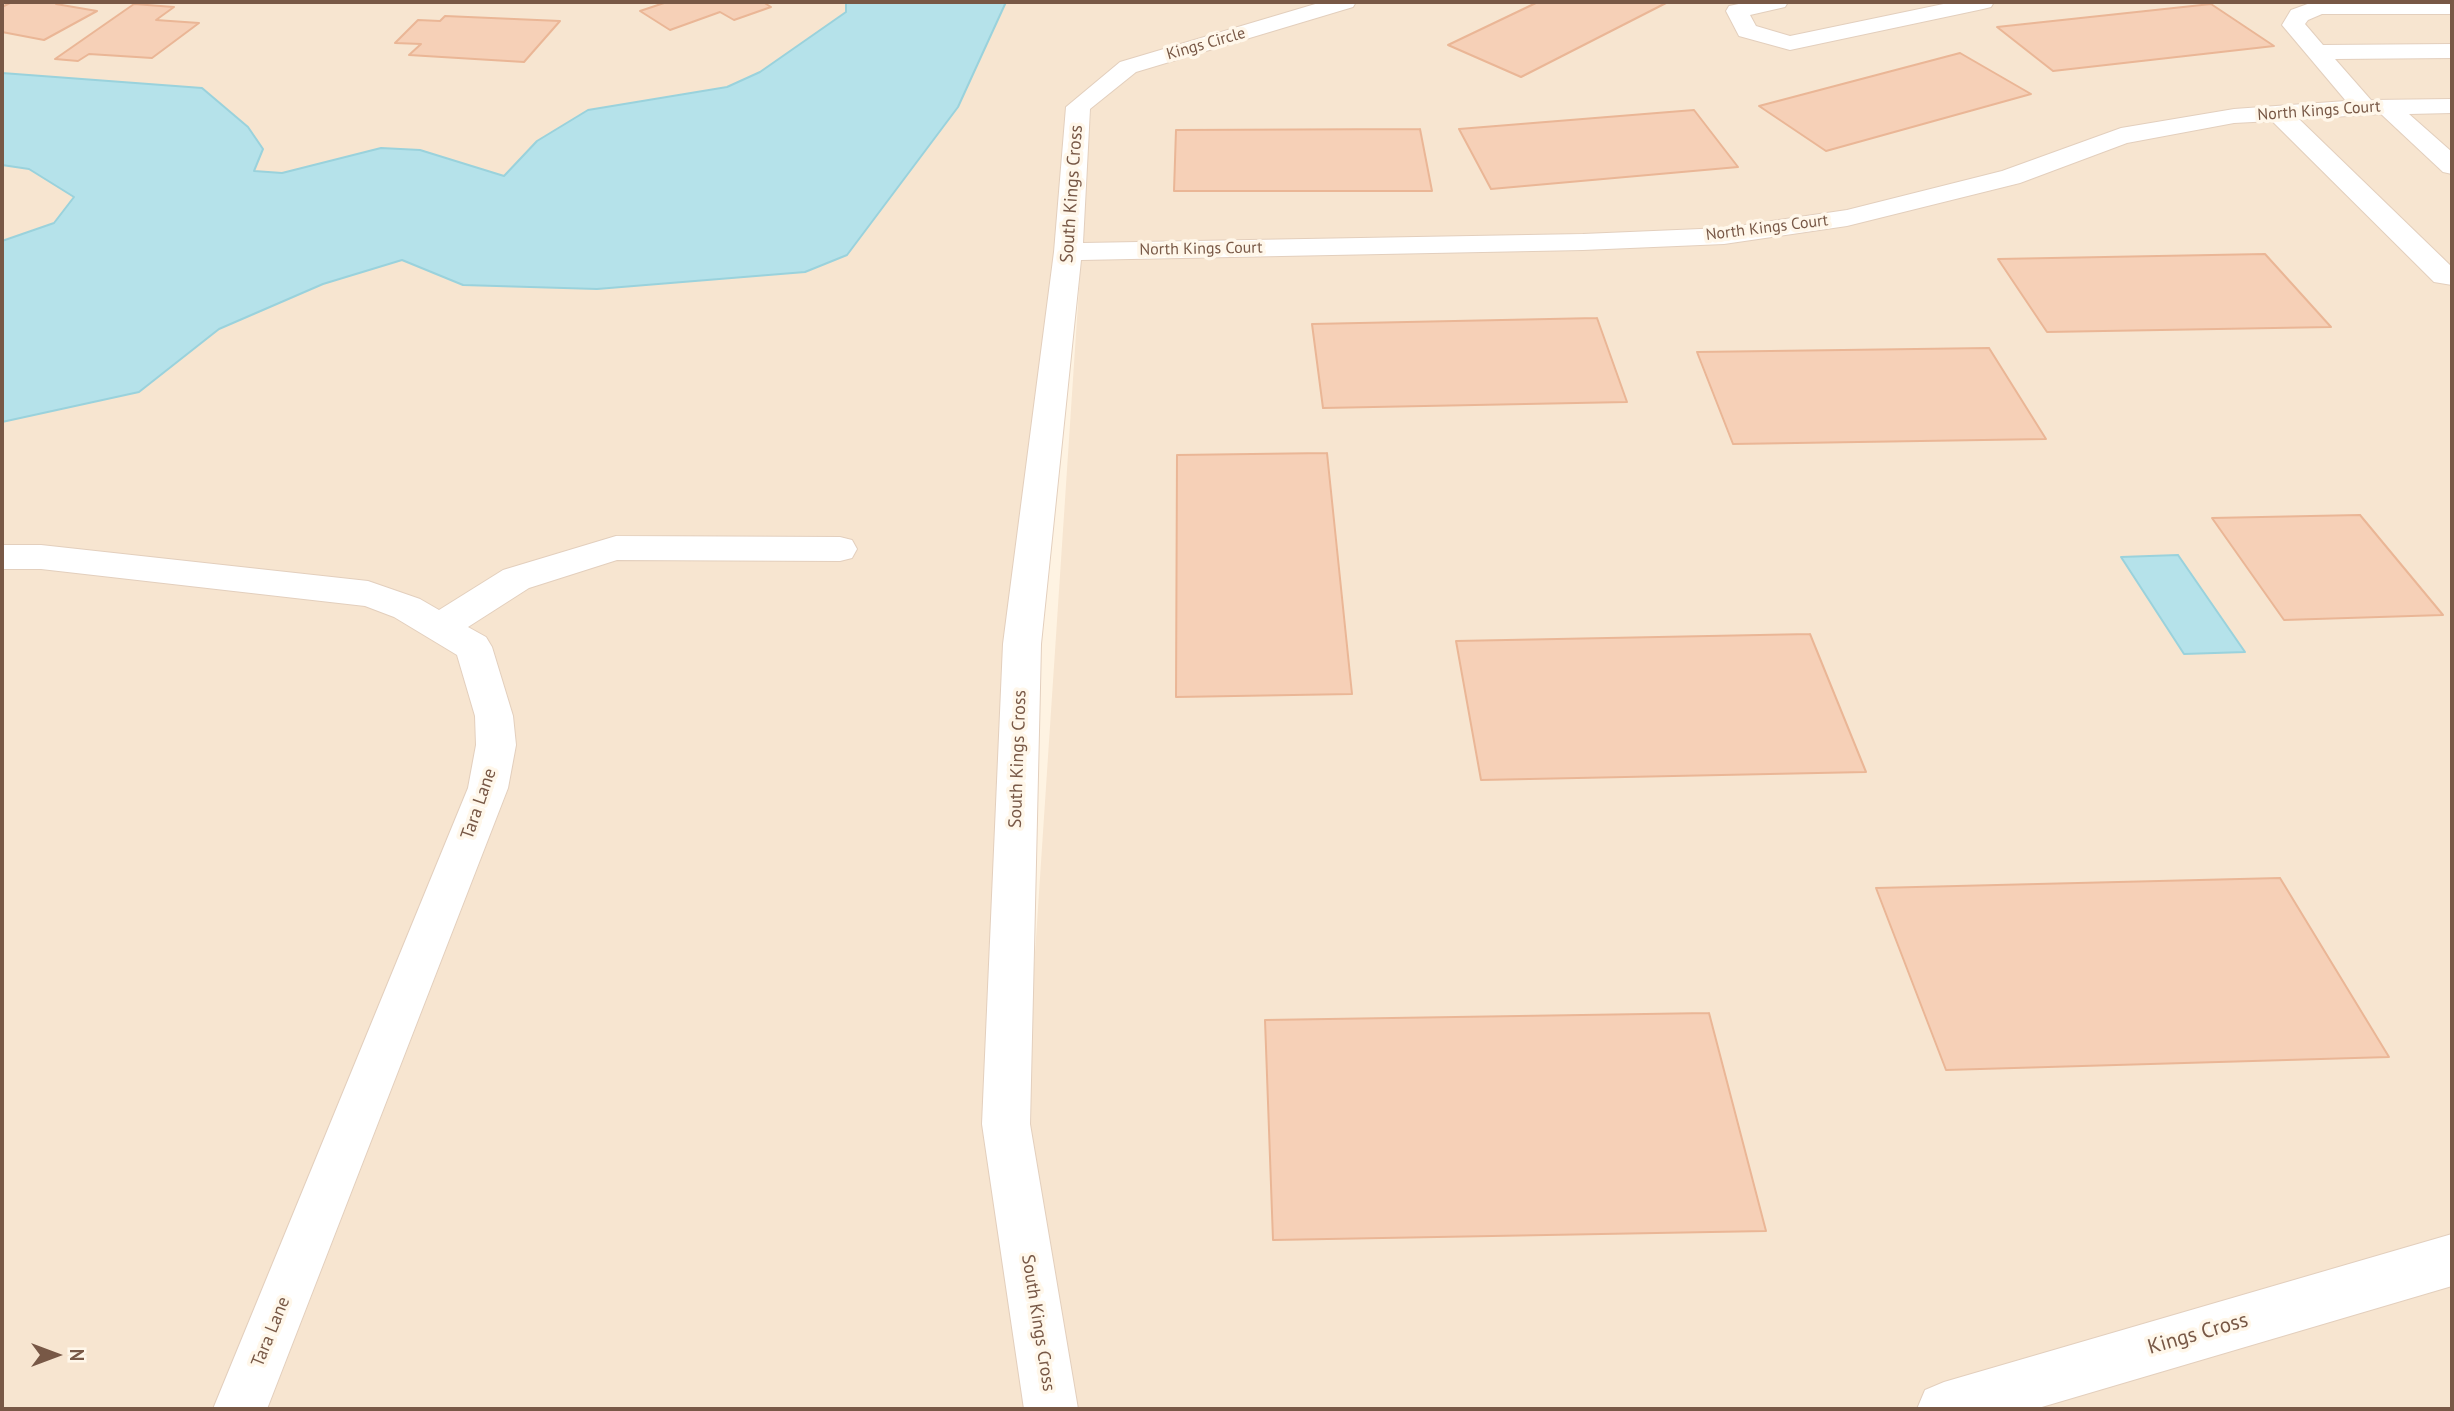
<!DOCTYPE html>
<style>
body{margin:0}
#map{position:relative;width:2454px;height:1411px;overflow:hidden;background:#fef3e2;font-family:"PT Sans",sans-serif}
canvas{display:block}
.frame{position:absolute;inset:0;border:4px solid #785846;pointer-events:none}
.north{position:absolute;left:21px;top:1320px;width:70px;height:70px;-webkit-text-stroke:5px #fff7ea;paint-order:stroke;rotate:90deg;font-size:19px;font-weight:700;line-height:28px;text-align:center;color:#785846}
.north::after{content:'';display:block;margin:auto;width:24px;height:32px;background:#785846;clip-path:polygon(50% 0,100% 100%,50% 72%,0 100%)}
</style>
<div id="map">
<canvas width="2454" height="1411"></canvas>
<div class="frame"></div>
<div class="north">N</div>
</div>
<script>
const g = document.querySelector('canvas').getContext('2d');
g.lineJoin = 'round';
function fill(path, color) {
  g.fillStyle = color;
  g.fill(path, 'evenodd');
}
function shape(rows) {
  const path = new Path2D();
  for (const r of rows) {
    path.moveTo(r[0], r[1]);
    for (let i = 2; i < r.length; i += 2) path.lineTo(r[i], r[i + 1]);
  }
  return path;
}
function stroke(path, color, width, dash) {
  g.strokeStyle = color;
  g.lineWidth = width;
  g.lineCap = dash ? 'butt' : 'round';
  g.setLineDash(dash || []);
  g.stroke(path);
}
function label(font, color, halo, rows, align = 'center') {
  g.font = font + ' "PT Sans",sans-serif';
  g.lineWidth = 7;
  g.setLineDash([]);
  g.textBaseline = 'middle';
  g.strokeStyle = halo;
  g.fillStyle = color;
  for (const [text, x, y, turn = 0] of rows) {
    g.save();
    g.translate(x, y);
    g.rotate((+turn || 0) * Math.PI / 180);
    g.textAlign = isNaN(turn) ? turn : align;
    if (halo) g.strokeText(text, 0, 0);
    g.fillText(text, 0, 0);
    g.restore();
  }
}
fill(shape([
 [2,2,1345,2,1128,67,1078,108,1006,1124,1051,1409,2,1409],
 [1363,2,2452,2,2452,1409,1074,1409,1024,1119,1091,107,1135,70]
]), '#f7e5d0');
const water = shape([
 [846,2,1006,2,958,107,847,255,805,272,597,289,463,285,402,260,323,284,219,329,139,392,2,422,2,241,54,223,74,197,29,169,2,165,2,73,202,88,248,127,263,149,254,171,282,173,381,148,420,150,504,176,537,141,588,110,727,87,760,72,846,12,846,2],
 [2178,555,2245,652,2184,654,2121,557,2178,555]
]);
fill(water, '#b5e2ea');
stroke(water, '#9ad2dc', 2);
const building = shape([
 [12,2,61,2,56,4,97,11,44,40,2,32,2,7,12,2],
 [667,2,763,2,771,7,734,20,720,12,670,30,640,11,667,2],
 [1538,2,1668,2,1521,77,1448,45,1538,2],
 [134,4,174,7,156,20,199,23,152,58,89,54,78,61,55,59,134,4],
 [2211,4,2274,46,2053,71,1997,27,2211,4],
 [445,16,560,21,524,62,409,55,421,44,395,43,418,20,440,21,445,16],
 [1960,53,2031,94,1826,151,1759,106,1960,53],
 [1694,110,1738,167,1491,189,1459,129,1694,110],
 [1420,129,1432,191,1174,191,1176,130,1420,129],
 [2265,254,2331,327,2047,332,1998,259,2265,254],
 [1597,318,1627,402,1323,408,1312,324,1597,318],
 [1989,348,2046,439,1733,444,1697,352,1989,348],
 [1327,453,1352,694,1176,697,1177,455,1327,453],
 [2360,515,2443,615,2284,620,2212,518,2360,515],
 [1810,634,1866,772,1481,780,1456,641,1810,634],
 [2280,878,2389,1057,1946,1070,1876,888,2280,878],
 [1709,1013,1766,1231,1273,1240,1265,1020,1709,1013]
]);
fill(building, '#f6d0b7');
stroke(building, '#eab696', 2);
const minor = shape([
 [1322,2,1356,2,1353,7,1136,72,1090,109,1083,243,1583,234,1724,228,1847,210,2002,171,2121,128,2234,109,2346,101,2282,25,2291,10,2313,2,2452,2,2452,14,2322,14,2308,20,2305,24,2323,45,2452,44,2452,58,2335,59,2371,100,2452,99,2452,113,2409,114,2452,152,2452,174,2443,172,2381,114,2299,119,2452,267,2452,285,2434,282,2272,121,2234,123,2127,143,2020,183,1847,226,1724,244,1583,250,1081,260,1041,644,1030,1124,1078,1409,1024,1409,982,1124,1003,644,1054,252,1066,107,1120,62,1322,2],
 [1748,2,1788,2,1785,7,1750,15,1756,26,1790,36,1953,2,1994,2,1991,7,1983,9,1790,50,1739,36,1726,11,1729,6,1748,2],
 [616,536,840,537,852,540,857,549,852,558,840,561,617,560,529,588,468,627,486,637,492,647,513,716,516,745,508,788,267,1409,213,1409,468,788,476,745,475,716,457,655,394,617,365,606,41,569,2,569,2,545,41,545,368,581,420,599,439,610,503,570,616,536],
 [2452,1234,2452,1286,2035,1409,1917,1409,1925,1390,1944,1382,2452,1234]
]);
stroke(minor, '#e3cfbd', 2);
fill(minor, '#fff');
label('16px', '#785846', '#fff7ea', [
 ["Kings Circle",1206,44,-16],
 ["North Kings Court",2319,111,-4],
 ["North Kings Court",1767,228,-7],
 ["North Kings Court",1201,249,-1]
]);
label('18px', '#785846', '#fff7ea', [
 ["South Kings Cross",1072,194,-86],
 ["South Kings Cross",1018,759,-88],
 ["Tara Lane",479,804,-71],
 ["South Kings Cross",1038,1323,81],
 ["Tara Lane",271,1332,-68]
]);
label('21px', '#785846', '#fff7ea', [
 ["Kings Cross",2198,1334,-16]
]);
</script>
